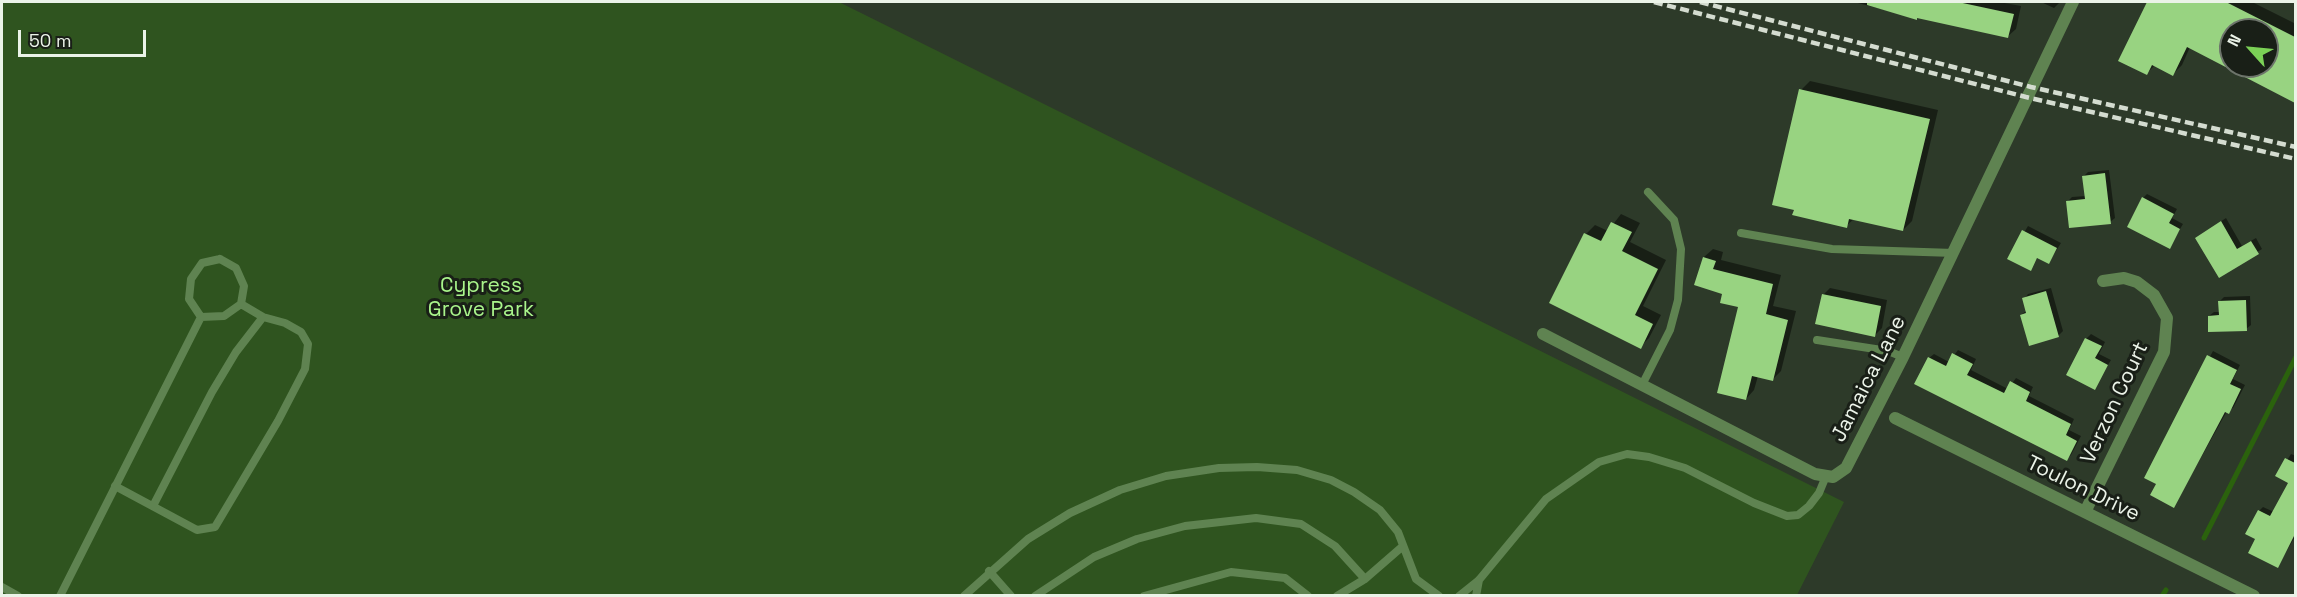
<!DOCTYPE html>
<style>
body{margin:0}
#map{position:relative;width:2297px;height:597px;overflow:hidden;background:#2d3a29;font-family:"Space Grotesk",sans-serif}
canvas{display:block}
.frame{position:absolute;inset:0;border:3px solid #ebf3e8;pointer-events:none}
.north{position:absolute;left:2219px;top:18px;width:60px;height:60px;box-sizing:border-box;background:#191f17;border:2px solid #6d746b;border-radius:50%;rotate:297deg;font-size:16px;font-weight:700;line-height:24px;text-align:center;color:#ebf3e8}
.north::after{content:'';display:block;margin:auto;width:21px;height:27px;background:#7bd156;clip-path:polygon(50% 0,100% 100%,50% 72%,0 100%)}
.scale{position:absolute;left:18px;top:30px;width:128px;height:27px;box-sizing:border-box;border:3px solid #ebf3e8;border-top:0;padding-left:8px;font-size:18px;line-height:21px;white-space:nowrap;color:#ebf3e8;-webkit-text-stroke:4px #191f17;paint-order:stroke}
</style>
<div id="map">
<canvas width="2297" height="597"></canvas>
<div class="frame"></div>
<div class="north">N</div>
<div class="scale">50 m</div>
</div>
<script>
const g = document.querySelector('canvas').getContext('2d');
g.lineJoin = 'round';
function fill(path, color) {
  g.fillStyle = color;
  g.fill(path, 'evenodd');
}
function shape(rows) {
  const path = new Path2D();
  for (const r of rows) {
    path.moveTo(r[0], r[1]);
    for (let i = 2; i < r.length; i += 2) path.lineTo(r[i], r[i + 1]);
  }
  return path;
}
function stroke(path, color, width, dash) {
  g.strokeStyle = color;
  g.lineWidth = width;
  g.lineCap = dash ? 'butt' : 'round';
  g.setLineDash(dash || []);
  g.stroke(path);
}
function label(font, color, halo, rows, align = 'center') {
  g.font = font + ' "Space Grotesk",sans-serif';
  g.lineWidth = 6;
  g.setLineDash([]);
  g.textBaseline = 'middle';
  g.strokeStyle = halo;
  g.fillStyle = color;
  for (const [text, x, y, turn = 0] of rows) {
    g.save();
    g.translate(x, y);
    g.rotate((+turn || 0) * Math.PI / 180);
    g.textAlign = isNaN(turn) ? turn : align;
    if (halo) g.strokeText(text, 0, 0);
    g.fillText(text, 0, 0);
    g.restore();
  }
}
fill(shape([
 [2,2,839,2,1844,502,1797,595,2,595]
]), '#2f541f');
fill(shape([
 [1854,2,1999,2,2021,6,2016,29,2007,37,1918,16,1916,18],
 [2041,2,2060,2,2054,8],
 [2149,2,2252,2,2296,24,2296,102,2190,47,2182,65,2173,74,2155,65,2146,74,2120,60],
 [2231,30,2267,30,2267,66,2231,66],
 [1810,81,1938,110,1912,221,1903,230,1854,219,1846,226,1801,90],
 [2109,170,2115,218,2110,222,2067,202,2072,197,2086,196,2084,176,2088,172],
 [2147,194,2177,209,2172,218,2183,224,2169,247,2143,198],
 [1621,214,1640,223,1630,242,1666,260,1643,306,1661,315,1649,338,1640,347,1551,303,1586,234,1595,225,1608,231],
 [2226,218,2242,246,2256,238,2262,249,2219,276,2196,238],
 [2028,226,2061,243,2049,262,2038,257,2030,269,2009,258],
 [1713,249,1723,252,1721,260,1781,275,1773,306,1796,311,1781,371,1772,380,1758,376,1754,390,1746,399,1740,306,1724,293,1704,257],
 [1830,288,1887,300,1882,328,1875,335,1823,295],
 [2051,288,2063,331,2059,335,2030,344,2021,315,2027,310,2024,299,2028,294],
 [2250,296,2251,325,2246,329,2209,316,2214,312,2220,312,2220,301,2224,297],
 [2091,334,2105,342,2099,354,2111,360,2094,388,2086,339],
 [1958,350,1976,359,1971,370,2008,389,2016,378,2033,387,2029,396,2074,419,2069,430,2081,436,2071,455,2067,459,1929,358,1934,354,1949,362],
 [2213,351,2240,365,2233,379,2245,385,2233,408,2227,411,2174,506,2158,483,2146,477],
 [2291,454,2296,456,2296,535,2278,566,2257,539,2259,511,2263,507,2274,512,2290,482,2277,476]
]), '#0007');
stroke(shape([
 [2204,538,2296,357],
 [2162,596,2166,590]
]), '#2b620d', 5);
fill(shape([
 [1867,2,1958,2,2014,14,2008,38,1917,18,1917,20,1867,5],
 [2147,2,2226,2,2295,37,2295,103,2187,47,2173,76,2152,65,2147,75,2118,61],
 [2231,30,2267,30,2267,66,2231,66],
 [1799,89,1930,119,1903,231,1849,219,1847,228,1792,215,1794,210,1772,205],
 [2105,173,2111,224,2069,228,2066,201,2085,199,2082,176],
 [2142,197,2174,214,2169,223,2180,229,2170,249,2127,227],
 [2221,221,2237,249,2251,241,2259,254,2219,278,2195,238],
 [1611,222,1632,232,1622,251,1658,269,1635,315,1653,324,1641,349,1549,303,1584,233,1601,241],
 [2022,230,2057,248,2049,264,2037,258,2031,271,2007,259],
 [1703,257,1716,261,1713,269,1773,284,1766,314,1788,320,1773,381,1752,376,1746,400,1717,393,1738,307,1720,303,1722,294,1694,285],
 [2046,291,2059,337,2029,346,2020,315,2026,313,2022,298],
 [1822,294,1881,306,1875,337,1815,324],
 [2246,300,2247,331,2208,332,2208,316,2219,315,2218,301],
 [2085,338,2102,346,2095,358,2108,365,2095,390,2066,375],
 [1952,353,1973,364,1967,375,2004,393,2010,381,2030,392,2026,401,2071,424,2066,435,2077,441,2067,461,1914,384,1928,357,1946,366],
 [2207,355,2237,370,2230,384,2241,389,2229,414,2225,412,2174,508,2150,495,2156,484,2144,478],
 [2285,458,2295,463,2295,534,2278,568,2248,553,2255,539,2245,534,2258,510,2270,516,2288,483,2275,476]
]), '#98d381');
stroke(shape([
 [1741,233,1832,249,1954,253],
 [220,259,236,268,244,286,241,304,224,316,201,317,189,299,191,279,202,263,220,259],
 [1817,340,1888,351,1903,357],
 [1642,385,1670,330,1678,300,1681,249,1674,220,1648,192],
 [115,486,197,530,215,527,278,421,305,369,308,344,301,332,285,323,263,317,241,304],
 [153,506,212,392,236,352,263,317],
 [989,571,1011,596],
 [2,587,18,596],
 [60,596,201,317],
 [964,596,1028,539,1070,513,1120,490,1166,476,1219,468,1257,467,1297,470,1331,480,1354,492,1380,510,1398,532,1416,579,1439,596],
 [1035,596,1094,557,1137,539,1185,526,1256,518,1301,524,1335,546,1365,579],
 [1144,596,1231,572,1285,578,1308,596],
 [1337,596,1365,579,1403,546],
 [1459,596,1479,580,1546,499,1599,462,1627,454,1649,457,1685,468,1754,503,1787,516,1798,515,1809,506,1819,493,1826,476],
 [1476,596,1479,580]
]), '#5f8351', 8);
stroke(shape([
 [1543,334,1815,474,1833,477,1846,468,1903,357,2073,2],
 [1895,418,2254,596],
 [2085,512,2164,352,2167,318,2154,295,2137,282,2124,278,2103,281]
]), '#5f8351', 12);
stroke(shape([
 [1654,2,2026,97,2296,159],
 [1700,2,2031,87,2296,147]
]), '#d4dcd0', 4.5, [9, 4.5]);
label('21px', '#a9f58b', '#191f17', [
 ["Cypress",481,286],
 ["Grove Park",481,310]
]);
label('21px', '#ebf3e8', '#191f17', [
 ["Jamaica Lane",1869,379,-63],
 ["Verzon Court",2115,403,-65],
 ["Toulon Drive",2083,489,26]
]);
</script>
